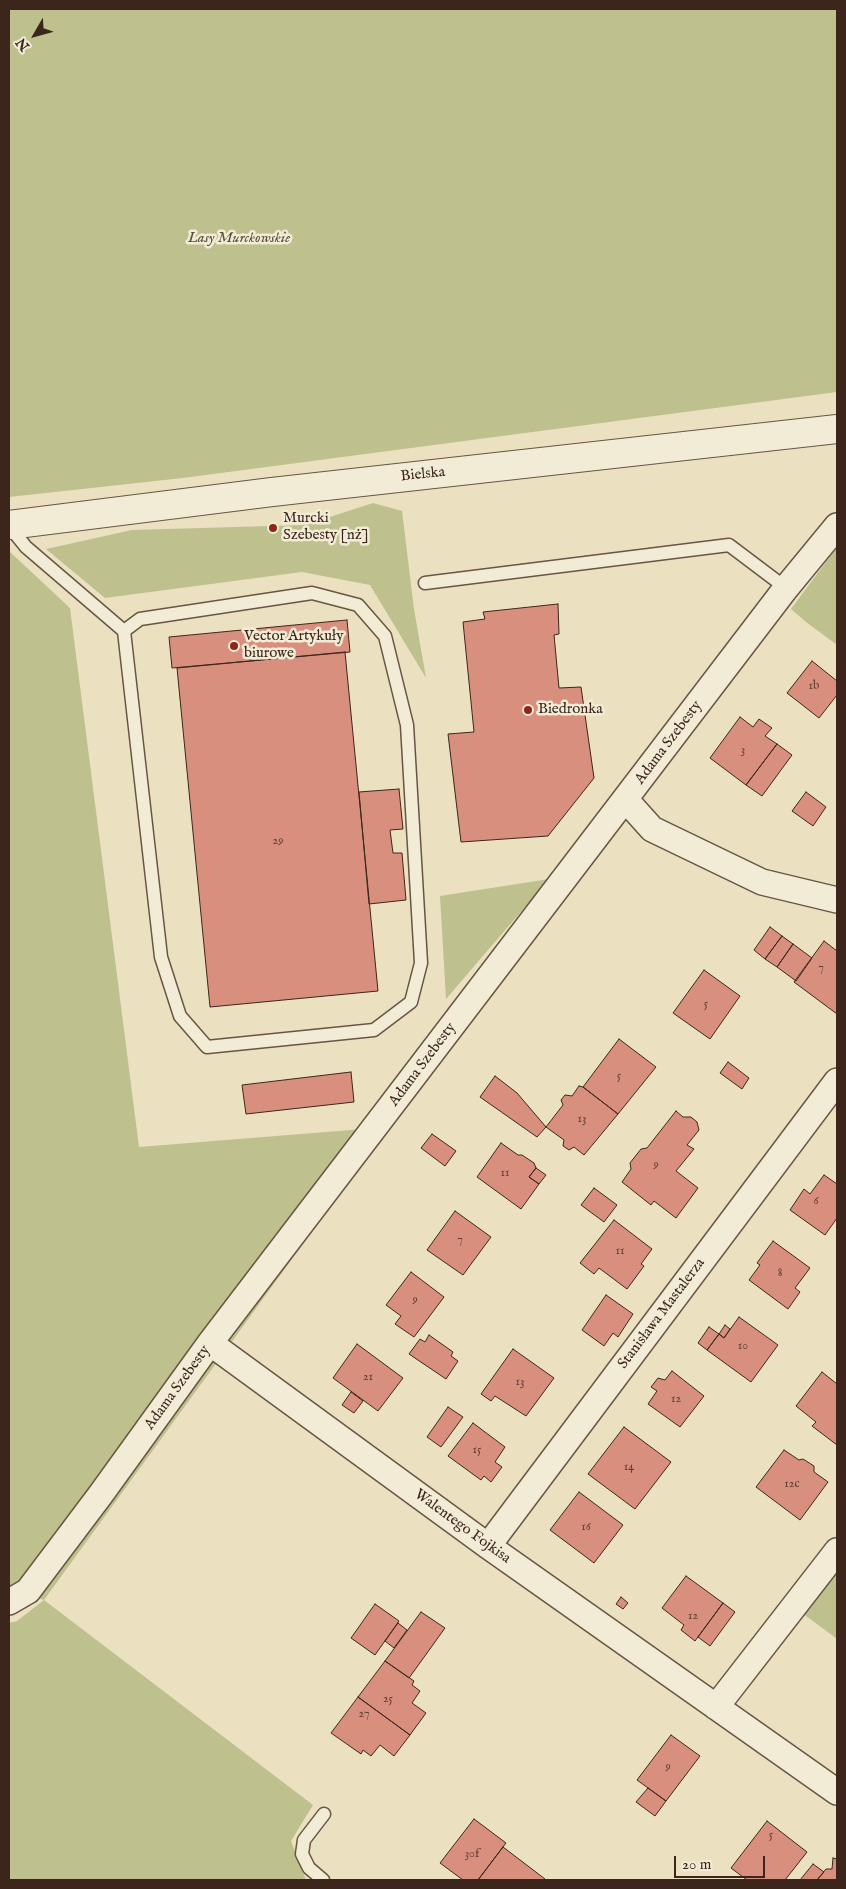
<!DOCTYPE html>
<meta charset="utf-8">
<style>
body{margin:0}
#map{position:relative;width:846px;height:1889px;overflow:hidden;background:#ebe1c0;font-family:"IM FELL English",serif}
canvas{display:block}
.frame{position:absolute;inset:0;border:10px solid #3c261b;pointer-events:none}
.north{position:absolute;left:10px;top:10px;width:50px;height:50px;-webkit-text-stroke:4px #f2ecd6;paint-order:stroke;rotate:232deg;font-size:14px;font-weight:700;line-height:20px;text-align:center;color:#3c261b}
.north::after{content:'';display:block;margin:auto;width:18px;height:22px;background:#3c261b;clip-path:polygon(50% 0,100% 100%,50% 72%,0 100%)}
.scale{position:absolute;left:674px;top:1856px;width:91px;height:22px;box-sizing:border-box;border:2px solid #3c261b;border-top:0;padding-left:6px;font-size:15px;line-height:18px;white-space:nowrap;color:#3c261b;-webkit-text-stroke:4px #f2ecd6;paint-order:stroke}
</style>
<div id="map">
<canvas width="846" height="1889"></canvas>
<div class="frame"></div>
<div class="north">N</div>
<div class="scale">20 m</div>
</div>
<script>
const g = document.querySelector('canvas').getContext('2d');
g.lineJoin = 'round';
function fill(path, color) {
  g.fillStyle = color;
  g.fill(path, 'evenodd');
}
function shape(rows) {
  const path = new Path2D();
  for (const r of rows) {
    path.moveTo(r[0], r[1]);
    for (let i = 2; i < r.length; i += 2) path.lineTo(r[i], r[i + 1]);
  }
  return path;
}
function stroke(path, color, width, dash) {
  g.strokeStyle = color;
  g.lineWidth = width;
  g.lineCap = dash ? 'butt' : 'round';
  g.setLineDash(dash || []);
  g.stroke(path);
}
function label(font, color, halo, rows, align = 'center') {
  g.font = font + ' "IM FELL English",serif';
  g.lineWidth = 5;
  g.setLineDash([]);
  g.textBaseline = 'middle';
  g.strokeStyle = halo;
  g.fillStyle = color;
  for (const [text, x, y, turn = 0] of rows) {
    g.save();
    g.translate(x, y);
    g.rotate((+turn || 0) * Math.PI / 180);
    g.textAlign = isNaN(turn) ? turn : align;
    if (halo) g.strokeText(text, 0, 0);
    g.fillText(text, 0, 0);
    g.restore();
  }
}
fill(shape([
 [9,9,837,9,837,392,183,478,9,497],
 [373,503,402,511,414,609,426,678,370,585,302,572,105,598,46,549,132,530,305,525],
 [837,547,837,645,806,622,791,609],
 [9,551,70,608,139,1147,388,1127,44,1600,313,1805,291,1841,306,1880,9,1880,9,1623,17,1621,44,1600,9,1588],
 [549,879,446,999,440,896],
 [837,1567,837,1639,802,1613]
]), '#bec18e');
const building = shape([
 [558,604,559,634,554,635,559,688,581,687,594,778,548,836,461,842,448,734,474,732,463,622,485,619,483,612,558,604],
 [347,620,350,652,172,668,169,637,347,620],
 [345,652,378,991,210,1007,177,668,345,652],
 [812,661,837,681,837,695,819,718,787,693,812,661],
 [740,717,753,727,759,719,772,728,765,736,777,744,746,785,710,758,740,717],
 [777,744,792,755,762,796,746,785,777,744],
 [399,789,403,829,390,830,393,853,402,853,406,900,369,904,359,792,399,789],
 [806,792,826,807,813,826,792,811,806,792],
 [770,927,782,936,765,959,754,950,770,927],
 [782,936,793,944,777,967,765,959,782,936],
 [824,941,837,951,837,1014,794,982,824,941],
 [793,944,812,958,796,981,777,967,793,944],
 [704,970,740,996,710,1039,673,1013,704,970],
 [619,1039,656,1067,618,1114,583,1087,619,1039],
 [728,1062,749,1078,742,1089,720,1073,728,1062],
 [351,1072,354,1102,246,1114,242,1085,351,1072],
 [495,1076,517,1093,546,1127,537,1137,480,1097,495,1076],
 [579,1086,583,1087,618,1114,584,1155,574,1147,569,1150,563,1146,564,1140,546,1127,563,1105,561,1100,565,1095,572,1096,579,1086],
 [676,1111,683,1117,691,1117,697,1122,699,1130,687,1145,694,1149,676,1171,698,1188,676,1218,654,1201,651,1205,622,1182,631,1169,630,1163,641,1149,647,1148,676,1111],
 [432,1134,456,1151,445,1166,421,1148,432,1134],
 [501,1143,518,1155,522,1155,534,1163,536,1168,529,1177,539,1184,521,1209,477,1177,501,1143],
 [536,1168,546,1175,539,1184,529,1177,536,1168],
 [824,1175,837,1184,837,1218,825,1235,790,1210,804,1189,810,1194,824,1175],
 [594,1188,617,1205,604,1222,581,1205,594,1188],
 [455,1211,491,1237,463,1275,427,1250,455,1211],
 [614,1220,652,1249,641,1264,644,1266,627,1289,599,1268,594,1274,580,1263,614,1220],
 [773,1241,810,1268,795,1288,800,1292,788,1309,749,1280,760,1265,757,1263,773,1241],
 [411,1272,444,1297,414,1337,395,1324,401,1316,386,1305,411,1272],
 [606,1295,633,1314,618,1337,613,1333,604,1346,582,1330,606,1295],
 [739,1317,778,1345,751,1382,707,1350,719,1334,724,1338,739,1317],
 [725,1325,730,1329,724,1338,719,1334,725,1325],
 [709,1327,719,1334,707,1350,698,1343,709,1327],
 [429,1335,453,1352,451,1356,458,1361,446,1379,409,1354,420,1339,425,1342,429,1335],
 [357,1344,403,1378,378,1411,333,1378,357,1344],
 [513,1349,554,1378,526,1416,495,1396,491,1401,481,1394,513,1349],
 [672,1371,704,1396,680,1427,648,1404,657,1391,651,1387,658,1378,665,1380,672,1371],
 [822,1372,837,1384,837,1445,812,1426,816,1422,796,1406,822,1372],
 [351,1392,363,1401,354,1413,342,1405,351,1392],
 [448,1407,463,1417,441,1447,427,1437,448,1407],
 [473,1423,505,1447,495,1462,502,1467,491,1482,484,1476,481,1480,448,1456,473,1423],
 [624,1427,671,1462,635,1509,588,1474,624,1427],
 [784,1450,799,1460,803,1459,814,1466,814,1472,828,1482,800,1520,756,1487,784,1450],
 [579,1492,623,1525,594,1563,550,1530,579,1492],
 [686,1576,723,1603,695,1641,681,1630,684,1625,662,1608,686,1576],
 [621,1597,628,1603,623,1609,616,1604,621,1597],
 [723,1603,735,1612,710,1646,698,1637,723,1603],
 [375,1604,399,1621,375,1655,351,1638,375,1604],
 [421,1612,445,1628,409,1678,385,1661,421,1612],
 [398,1623,407,1630,394,1648,385,1641,398,1623],
 [385,1661,414,1681,412,1685,420,1691,412,1703,426,1713,410,1735,358,1697,385,1661],
 [358,1697,410,1735,394,1756,380,1745,371,1756,363,1750,361,1754,331,1733,358,1697],
 [671,1735,700,1756,666,1801,637,1780,671,1735],
 [648,1788,666,1801,655,1816,636,1802,648,1788],
 [474,1819,506,1843,478,1880,463,1880,440,1863,474,1819],
 [767,1821,807,1852,785,1880,747,1880,731,1868,767,1821],
 [503,1847,545,1879,544,1880,478,1880,503,1847],
 [833,1858,837,1859,837,1880,817,1880,826,1869,832,1869,833,1858],
 [813,1864,824,1872,817,1880,800,1880,813,1864]
]);
fill(building, '#d98f7e');
stroke(building, '#3c261b', 1);
const service = shape([
 [9,526,26,547,124,631,161,957,180,1016,207,1047,374,1030,411,1002,421,963,407,725,385,636,358,605,312,593,140,619,124,631],
 [425,583,729,545,786,588],
 [323,1880,309,1868,302,1854,304,1840,324,1814]
]);
const minor = shape([
 [626,800,652,829,762,882,837,900],
 [210,1343,488,1546,837,1792],
 [488,1546,837,1081],
 [9,1602,28,1591,101,1494,210,1343,786,588,837,526],
 [716,1707,837,1551]
]);
const tertiary = shape([
 [9,525,272,492,837,429]
]);
stroke(service, '#685544', 15);
stroke(minor, '#685544', 28);
stroke(tertiary, '#685544', 30);
stroke(service, '#f2ecd6', 12);
stroke(minor, '#f2ecd6', 25);
stroke(tertiary, '#f2ecd6', 28);
for (const [x, y, r, color] of [
 [273,528,5,"#8f2418"],
 [234,646,5,"#8f2418"],
 [528,710,5,"#8f2418"]
]) {
  const dot = new Path2D();
  dot.arc(x, y, r, 0, 2 * Math.PI);
  g.fillStyle = color;
  g.fill(dot);
  stroke(dot, '#f2ecd6', 2);
}
label('12px', '#634034', null, [
 ["1b",814,687],
 ["3",743,751],
 ["29",278,842],
 ["7",821,969],
 ["5",706,1005],
 ["5",619,1077],
 ["13",582,1120],
 ["9",656,1166],
 ["11",505,1174],
 ["6",816,1202],
 ["7",460,1241],
 ["11",620,1252],
 ["8",780,1274],
 ["9",415,1301],
 ["10",743,1347],
 ["21",368,1378],
 ["13",520,1383],
 ["12",676,1400],
 ["15",477,1451],
 ["14",629,1468],
 ["12c",792,1485],
 ["16",586,1528],
 ["12",693,1617],
 ["25",388,1700],
 ["27",364,1715],
 ["9",668,1768],
 ["5",771,1836],
 ["30f",472,1855]
]);
label('italic 15px', '#5c4d38', '#f2ecd6', [
 ["Lasy Murckowskie",239,239]
]);
label('15px', '#3c261b', '#f2ecd6', [
 ["Bielska",423,475,-6],
 ["Adama Szebesty",669,743,-53],
 ["Adama Szebesty",423,1065,-53],
 ["Stanisława Mastalerza",662,1314,-53],
 ["Adama Szebesty",178,1388,-54],
 ["Walentego Fojkisa",462,1527,36]
]);
label('15px', '#3c261b', '#f2ecd6', [
 ["Murcki",283,519],
 ["Szebesty [nż]",283,536],
 ["Vector Artykuły",244,637],
 ["biurowe",244,654],
 ["Biedronka",538,710]
], 'left');
</script>
